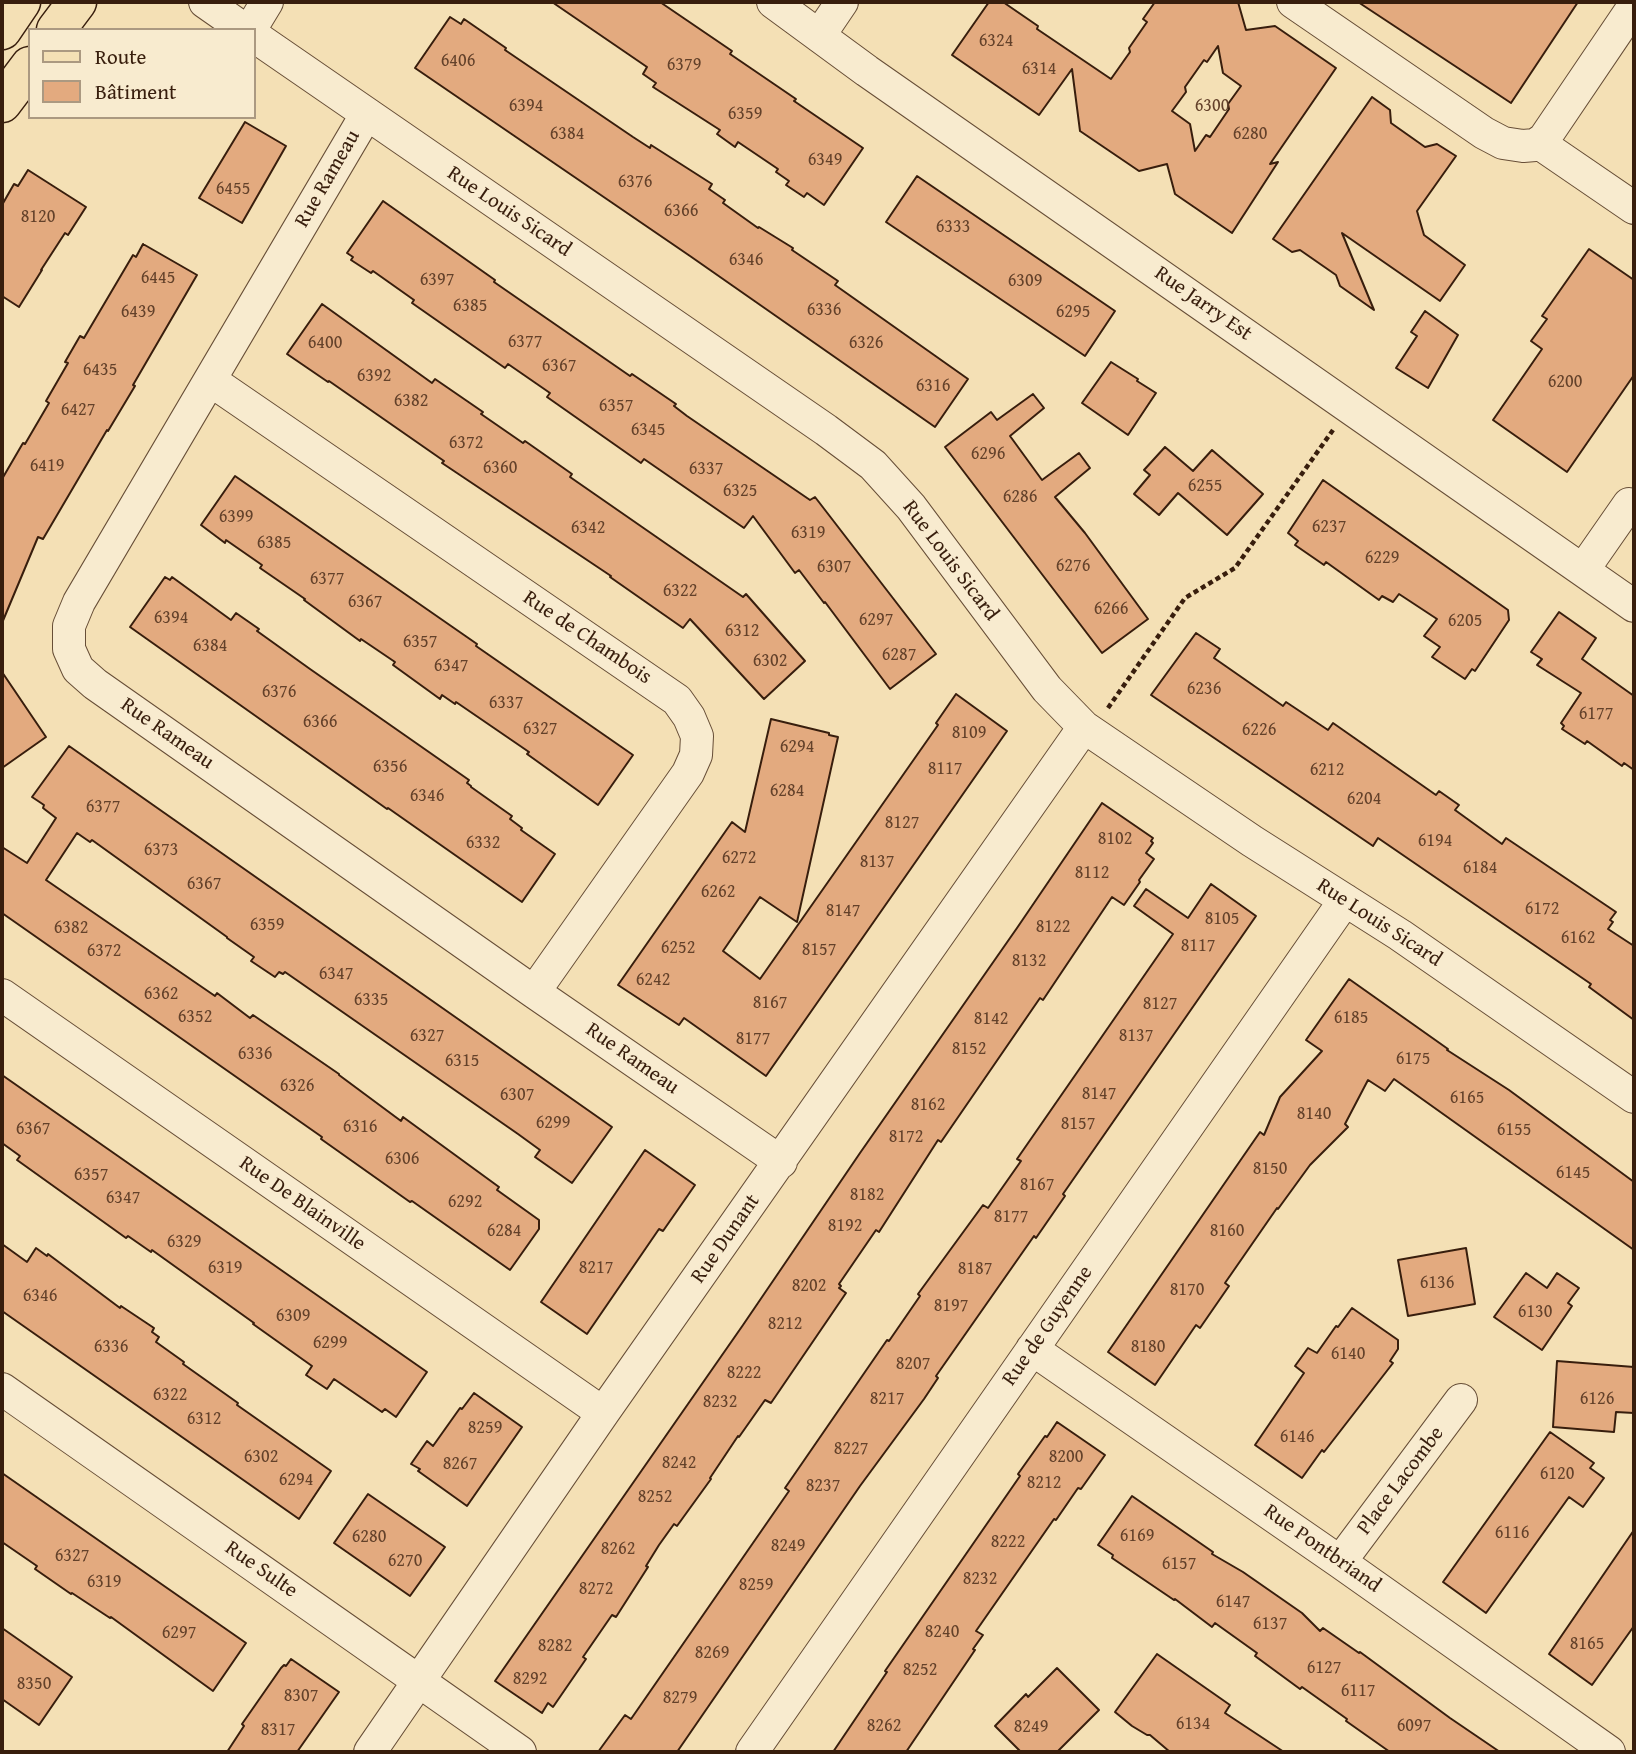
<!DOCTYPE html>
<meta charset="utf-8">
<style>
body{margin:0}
#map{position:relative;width:1636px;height:1754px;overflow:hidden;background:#f4e0b5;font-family:"Gentium Book Plus",serif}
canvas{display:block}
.frame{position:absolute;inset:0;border:4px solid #381e0d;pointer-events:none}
.legend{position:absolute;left:28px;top:28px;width:228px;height:91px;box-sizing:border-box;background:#f8ebcf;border:2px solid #ab9981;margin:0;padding:9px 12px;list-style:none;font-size:21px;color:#381e0d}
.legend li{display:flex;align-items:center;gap:14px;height:35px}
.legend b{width:35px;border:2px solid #ab9981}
</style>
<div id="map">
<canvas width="1636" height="1754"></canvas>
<div class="frame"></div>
<ul class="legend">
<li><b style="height:9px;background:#f4e0b5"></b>Route</li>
<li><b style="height:19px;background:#e3aa7f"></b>Bâtiment</li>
</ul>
</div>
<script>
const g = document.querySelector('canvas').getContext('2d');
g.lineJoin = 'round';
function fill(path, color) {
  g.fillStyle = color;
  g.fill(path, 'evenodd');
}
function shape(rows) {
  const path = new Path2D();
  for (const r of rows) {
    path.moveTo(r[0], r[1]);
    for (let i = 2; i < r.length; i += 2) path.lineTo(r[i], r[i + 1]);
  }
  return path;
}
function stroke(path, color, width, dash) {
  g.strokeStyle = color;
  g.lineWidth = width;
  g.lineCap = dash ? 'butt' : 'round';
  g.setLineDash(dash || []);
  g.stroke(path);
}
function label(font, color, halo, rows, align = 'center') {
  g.font = font + ' "Gentium Book Plus",serif';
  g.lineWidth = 5;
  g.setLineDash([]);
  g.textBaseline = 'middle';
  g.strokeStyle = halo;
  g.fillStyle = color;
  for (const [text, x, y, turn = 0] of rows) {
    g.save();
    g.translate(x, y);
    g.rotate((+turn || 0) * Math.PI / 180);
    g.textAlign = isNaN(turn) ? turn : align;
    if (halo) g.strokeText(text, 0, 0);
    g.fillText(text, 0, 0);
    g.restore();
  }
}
const building = shape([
 [552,2,660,2,732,51,730,54,796,99,794,101,863,148,824,205,807,193,804,197,786,185,789,181,776,172,778,169,738,142,735,147,717,134,720,130,653,87,656,83,643,74,647,67,552,2],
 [989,2,1003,2,1038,26,1037,29,1111,79,1130,52,1129,48,1147,22,1143,19,1155,2,1238,2,1246,30,1275,26,1336,68,1270,164,1278,162,1232,233,1175,194,1167,164,1139,171,1080,131,1072,69,1039,115,952,55,989,2],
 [1218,46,1223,73,1241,86,1228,104,1229,109,1210,137,1206,135,1195,151,1190,124,1172,111,1186,92,1185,87,1204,60,1207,62,1218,46],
 [1358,2,1578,2,1511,103,1358,2],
 [450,17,461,24,464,19,506,48,505,50,633,137,650,148,651,145,712,184,709,189,725,200,723,203,758,228,759,227,793,248,792,250,838,281,835,285,968,379,935,427,690,256,415,68,450,17],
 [1372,97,1390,110,1391,123,1425,147,1437,144,1456,156,1417,211,1424,235,1465,265,1440,301,1342,233,1374,310,1340,286,1336,275,1300,250,1292,252,1273,239,1372,97],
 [245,122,286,146,242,223,199,198,245,122],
 [28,170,86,207,68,235,65,233,41,270,42,270,19,307,2,296,2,205,14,184,18,186,28,170],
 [917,176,1115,311,1085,356,886,222,917,176],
 [383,201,495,280,494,282,617,367,630,376,632,374,676,404,674,406,687,416,810,500,815,497,936,654,890,689,825,602,824,603,799,570,795,573,753,516,744,528,644,459,641,463,547,397,550,393,508,364,505,368,412,303,414,300,373,271,371,273,351,260,353,257,347,253,383,201],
 [143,244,197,275,133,385,135,386,108,431,107,430,43,539,38,537,2,623,2,479,23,443,25,444,49,403,46,401,68,363,65,362,80,336,84,338,133,255,136,257,143,244],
 [1589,249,1634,280,1634,375,1567,472,1493,420,1542,349,1531,341,1547,319,1542,316,1589,249],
 [322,304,432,383,435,379,483,412,481,414,523,443,525,441,572,474,570,477,743,597,746,594,805,661,764,699,690,619,683,628,610,577,611,576,442,463,444,461,329,381,328,382,287,354,322,304],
 [1425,311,1458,335,1428,388,1396,368,1417,336,1411,332,1425,311],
 [1111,362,1138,379,1137,381,1156,393,1128,435,1082,403,1111,362],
 [1033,394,1044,408,1010,436,1042,480,1079,453,1090,468,1055,497,1085,533,1148,619,1102,653,945,447,991,412,997,420,1033,394],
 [1165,447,1193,471,1212,450,1263,494,1227,535,1178,493,1159,515,1134,494,1150,475,1144,470,1165,447],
 [235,476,477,644,476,646,633,755,598,805,527,754,529,752,456,702,455,704,442,695,440,699,393,665,395,662,361,639,360,641,304,600,305,599,260,568,262,565,226,540,225,543,201,525,235,476],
 [1323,480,1508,610,1509,620,1475,671,1472,669,1465,679,1432,657,1440,647,1424,636,1437,619,1399,594,1393,602,1382,596,1379,600,1326,562,1324,565,1295,545,1298,541,1288,533,1323,480],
 [165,577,170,580,172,577,231,620,236,613,259,629,257,631,310,669,469,780,467,783,471,786,471,787,512,816,510,819,522,828,521,830,555,854,522,902,388,808,387,809,130,627,165,577],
 [1559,612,1596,638,1582,659,1634,696,1634,770,1624,763,1622,766,1587,741,1585,744,1562,729,1564,726,1561,723,1581,693,1537,665,1542,659,1531,652,1559,612],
 [1196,633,1220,649,1214,658,1283,706,1286,702,1328,730,1333,723,1436,795,1439,791,1459,805,1455,810,1502,844,1506,838,1616,912,1610,920,1613,922,1608,929,1634,946,1634,1020,1589,987,1591,984,1378,838,1373,846,1151,695,1196,633],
 [2,672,46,737,2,768,2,672],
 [956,694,1007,731,766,1076,684,1018,679,1025,618,985,732,822,745,832,771,719,829,733,829,735,838,737,797,922,760,897,723,951,760,979,938,725,936,723,956,694],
 [69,746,612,1127,572,1183,535,1157,540,1150,518,1134,285,972,283,974,279,972,275,977,251,961,254,957,227,938,227,937,92,840,90,842,77,833,46,880,215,996,217,993,250,1018,253,1015,339,1074,339,1075,401,1121,403,1117,499,1187,497,1190,539,1220,539,1229,510,1270,412,1201,410,1202,321,1139,322,1137,2,913,2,847,27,863,56,818,43,808,44,805,32,797,69,746],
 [1102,803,1153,838,1151,841,1153,843,1146,853,1154,859,1139,880,1140,882,1124,905,1112,897,1043,1000,1040,998,941,1142,938,1140,879,1232,876,1230,839,1284,841,1286,839,1288,846,1293,771,1403,765,1400,739,1437,738,1436,710,1478,711,1479,677,1526,674,1524,659,1545,646,1566,648,1567,616,1617,612,1615,583,1657,586,1659,553,1707,548,1703,542,1713,495,1681,743,1325,860,1153,1017,928,1102,803],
 [1211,884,1256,916,1063,1194,1065,1196,1036,1238,1034,1236,936,1376,938,1378,924,1399,860,1486,677,1752,598,1752,625,1715,631,1719,789,1491,785,1488,887,1340,889,1341,920,1296,918,1294,983,1205,988,1208,1021,1161,1017,1159,1173,934,1134,906,1146,889,1188,918,1211,884],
 [1349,979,1448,1049,1447,1050,1509,1090,1634,1182,1634,1250,1394,1079,1385,1091,1368,1080,1345,1124,1348,1127,1310,1165,1278,1209,1277,1208,1225,1283,1229,1286,1200,1328,1196,1325,1155,1385,1108,1352,1260,1132,1264,1135,1280,1097,1322,1051,1306,1040,1349,979],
 [2,1075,427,1372,396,1417,385,1409,382,1412,334,1379,327,1389,306,1375,312,1366,253,1324,254,1323,152,1250,151,1252,128,1236,126,1238,17,1160,20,1156,2,1143,2,1075],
 [645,1150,695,1185,663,1231,659,1229,587,1334,541,1302,645,1150],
 [2,1244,27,1262,36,1248,47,1256,48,1254,120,1308,121,1306,154,1328,152,1332,159,1337,156,1342,184,1362,183,1364,238,1403,237,1405,331,1471,299,1519,2,1311,2,1244],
 [1466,1248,1475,1304,1408,1316,1398,1260,1466,1248],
 [1526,1273,1547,1288,1557,1273,1579,1288,1568,1303,1572,1306,1542,1350,1494,1317,1526,1273],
 [1352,1308,1398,1340,1398,1349,1390,1361,1393,1363,1324,1452,1322,1450,1302,1478,1255,1445,1304,1373,1295,1366,1308,1348,1317,1353,1336,1326,1338,1327,1352,1308],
 [1557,1361,1634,1367,1634,1413,1616,1412,1614,1432,1553,1427,1557,1361],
 [474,1393,522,1427,467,1506,418,1471,420,1469,411,1464,427,1441,433,1446,460,1408,462,1409,474,1393],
 [1057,1422,1105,1455,1081,1489,1078,1488,1056,1520,1054,1519,976,1631,983,1635,973,1649,975,1650,906,1752,833,1752,887,1672,885,1671,1020,1476,1018,1474,1045,1436,1047,1437,1057,1422],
 [1550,1432,1594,1463,1590,1468,1604,1478,1583,1507,1569,1497,1486,1613,1443,1582,1550,1432],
 [2,1473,246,1643,213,1691,111,1617,110,1618,72,1593,71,1594,35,1569,37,1566,2,1542,2,1473],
 [368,1494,445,1547,410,1596,334,1543,368,1494],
 [1132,1496,1213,1552,1212,1554,1243,1572,1302,1613,1320,1631,1323,1628,1359,1653,1360,1652,1450,1718,1500,1752,1390,1752,1346,1721,1347,1719,1302,1687,1300,1689,1255,1656,1257,1653,1215,1623,1212,1627,1175,1599,1174,1600,1112,1558,1113,1555,1098,1545,1132,1496],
 [1634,1530,1634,1626,1592,1685,1549,1654,1634,1530],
 [2,1628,72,1677,39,1725,2,1699,2,1628],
 [1157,1654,1230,1705,1225,1713,1284,1752,1170,1752,1150,1735,1147,1735,1132,1726,1115,1712,1157,1654],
 [291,1659,339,1692,297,1752,227,1752,244,1726,242,1724,281,1668,284,1665,286,1666,291,1659],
 [1057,1668,1099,1710,1057,1752,1021,1752,995,1726,1026,1694,1028,1697,1057,1668]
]);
fill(building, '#e3aa7f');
stroke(building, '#381e0d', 2);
const minor = shape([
 [205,2,245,30],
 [773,2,867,71,1634,606],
 [1293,2,1484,133,1503,143,1523,146,1535,145,1544,139,1634,6],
 [250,30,267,2],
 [254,36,826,430,873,465,911,507,1047,689,1084,727,1252,841,1400,935,1634,1097],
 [819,36,842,2],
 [366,115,79,602,69,626,69,649,78,669,95,684,534,992,781,1162],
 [1539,143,1634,208],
 [210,380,677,700,689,717,697,736,696,755,688,773,534,992],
 [1583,570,1629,504,1634,508],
 [2,995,603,1413],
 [1032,1349,1340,1562,1609,1752],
 [2,1389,520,1752],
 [1340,1562,1461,1400],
 [370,1752,603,1413,1084,727],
 [752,1752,1345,900]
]);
const major = shape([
 [2,30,21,2],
 [56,30,77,2],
 [2,103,30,66]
]);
stroke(minor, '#674e37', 34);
stroke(major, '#381e0d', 41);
stroke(shape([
 [1108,708,1185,598,1235,568,1333,430]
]), '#381e0d', 4.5, [5, 3.5]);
stroke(minor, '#f8ebcf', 32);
stroke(major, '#f4e0b5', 38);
label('18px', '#63412a', null, [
 ["6324",996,41],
 ["6406",458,61],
 ["6379",684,65],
 ["6314",1039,69],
 ["6394",526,106],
 ["6300",1212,106],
 ["6359",745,114],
 ["6384",567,134],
 ["6280",1250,134],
 ["6349",825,160],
 ["6376",635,182],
 ["6455",233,189],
 ["6366",681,211],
 ["8120",38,217],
 ["6333",953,227],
 ["6346",746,260],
 ["6445",158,278],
 ["6397",437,280],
 ["6309",1025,281],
 ["6385",470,306],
 ["6336",824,310],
 ["6439",138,312],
 ["6295",1073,312],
 ["6377",525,342],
 ["6400",325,343],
 ["6326",866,343],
 ["6367",559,366],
 ["6435",100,370],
 ["6392",374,376],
 ["6200",1565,382],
 ["6316",933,386],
 ["6382",411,401],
 ["6357",616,406],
 ["6427",78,410],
 ["6345",648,430],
 ["6372",466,443],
 ["6296",988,454],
 ["6419",47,466],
 ["6360",500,468],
 ["6337",706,469],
 ["6255",1205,486],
 ["6325",740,491],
 ["6286",1020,497],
 ["6399",236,517],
 ["6237",1329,527],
 ["6342",588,528],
 ["6319",808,533],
 ["6385",274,543],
 ["6229",1382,558],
 ["6276",1073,566],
 ["6307",834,567],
 ["6377",327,579],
 ["6322",680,591],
 ["6367",365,602],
 ["6266",1111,609],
 ["6394",171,618],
 ["6297",876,620],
 ["6205",1465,621],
 ["6312",742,631],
 ["6357",420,642],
 ["6384",210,646],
 ["6287",899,655],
 ["6302",770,661],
 ["6347",451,666],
 ["6236",1204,689],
 ["6376",279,692],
 ["6337",506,703],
 ["6177",1596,714],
 ["6366",320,722],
 ["6327",540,729],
 ["6226",1259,730],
 ["8109",969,733],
 ["6294",797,747],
 ["6356",390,767],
 ["8117",945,769],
 ["6212",1327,770],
 ["6284",787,791],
 ["6346",427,796],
 ["6204",1364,799],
 ["6377",103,807],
 ["8127",902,823],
 ["8102",1115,839],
 ["6194",1435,841],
 ["6332",483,843],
 ["6373",161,850],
 ["6272",739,858],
 ["8137",877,862],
 ["6184",1480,868],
 ["8112",1092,873],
 ["6367",204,884],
 ["6262",718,892],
 ["6172",1542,909],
 ["8147",843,911],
 ["8105",1222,919],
 ["6359",267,925],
 ["8122",1053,927],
 ["6382",71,928],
 ["6162",1578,938],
 ["8117",1198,946],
 ["6252",678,948],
 ["8157",819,950],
 ["6372",104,951],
 ["8132",1029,961],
 ["6347",336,974],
 ["6242",653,980],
 ["6362",161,994],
 ["6335",371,1000],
 ["8167",770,1003],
 ["8127",1160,1004],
 ["6352",195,1017],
 ["6185",1351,1018],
 ["8142",991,1019],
 ["6327",427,1036],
 ["8137",1136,1036],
 ["8177",753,1039],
 ["8152",969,1049],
 ["6336",255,1054],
 ["6175",1413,1059],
 ["6315",462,1061],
 ["6326",297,1086],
 ["8147",1099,1094],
 ["6307",517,1095],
 ["6165",1467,1098],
 ["8162",928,1105],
 ["8140",1314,1114],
 ["6299",553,1123],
 ["8157",1078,1124],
 ["6316",360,1127],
 ["6367",33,1129],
 ["6155",1514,1130],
 ["8172",906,1137],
 ["6306",402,1159],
 ["8150",1270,1169],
 ["6145",1573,1173],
 ["6357",91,1175],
 ["8167",1037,1185],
 ["8182",867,1195],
 ["6347",123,1198],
 ["6292",465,1202],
 ["8177",1011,1217],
 ["8192",845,1226],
 ["6284",504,1231],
 ["8160",1227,1231],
 ["6329",184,1242],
 ["6319",225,1268],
 ["8217",596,1268],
 ["8187",975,1269],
 ["6136",1437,1283],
 ["8202",809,1286],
 ["8170",1187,1290],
 ["6346",40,1296],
 ["8197",951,1306],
 ["6130",1535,1312],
 ["6309",293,1316],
 ["8212",785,1324],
 ["6299",330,1343],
 ["6336",111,1347],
 ["8180",1148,1347],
 ["6140",1348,1354],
 ["8207",913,1364],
 ["8222",744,1373],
 ["6322",170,1395],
 ["8217",887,1399],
 ["6126",1597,1399],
 ["8232",720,1402],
 ["6312",204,1419],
 ["8259",485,1428],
 ["6146",1297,1437],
 ["8227",851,1449],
 ["6302",261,1457],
 ["8200",1066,1457],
 ["8242",679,1463],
 ["8267",460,1464],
 ["6120",1557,1474],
 ["6294",296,1480],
 ["8212",1044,1483],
 ["8237",823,1486],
 ["8252",655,1497],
 ["6116",1512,1533],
 ["6169",1137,1536],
 ["6280",369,1537],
 ["8222",1008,1542],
 ["8249",788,1546],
 ["8262",618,1549],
 ["6327",72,1556],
 ["6270",405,1561],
 ["6157",1179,1564],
 ["8232",980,1579],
 ["6319",104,1582],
 ["8259",756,1585],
 ["8272",596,1589],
 ["6147",1233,1602],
 ["6137",1270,1624],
 ["8240",942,1632],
 ["6297",179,1633],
 ["8165",1587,1644],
 ["8282",555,1646],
 ["8269",712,1653],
 ["6127",1324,1668],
 ["8252",920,1670],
 ["8292",530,1679],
 ["8350",34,1684],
 ["6117",1358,1691],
 ["8307",301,1696],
 ["8279",680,1698],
 ["6134",1193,1724],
 ["8262",884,1726],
 ["6097",1414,1726],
 ["8249",1031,1727],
 ["8317",278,1730]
]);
label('21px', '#381e0d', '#f8ebcf', [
 ["Rue Rameau",328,179,-60],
 ["Rue Louis Sicard",509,212,34],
 ["Rue Jarry Est",1203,304,35],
 ["Rue Louis Sicard",950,561,53],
 ["Rue de Chambois",587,638,34],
 ["Rue Rameau",167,734,35],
 ["Rue Louis Sicard",1379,923,33],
 ["Rue Rameau",632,1059,35],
 ["Rue De Blainville",302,1204,35],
 ["Rue Dunant",726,1239,-55],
 ["Rue de Guyenne",1048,1326,-55],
 ["Place Lacombe",1401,1481,-53],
 ["Rue Pontbriand",1322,1549,35],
 ["Rue Sulte",261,1570,35]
]);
</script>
